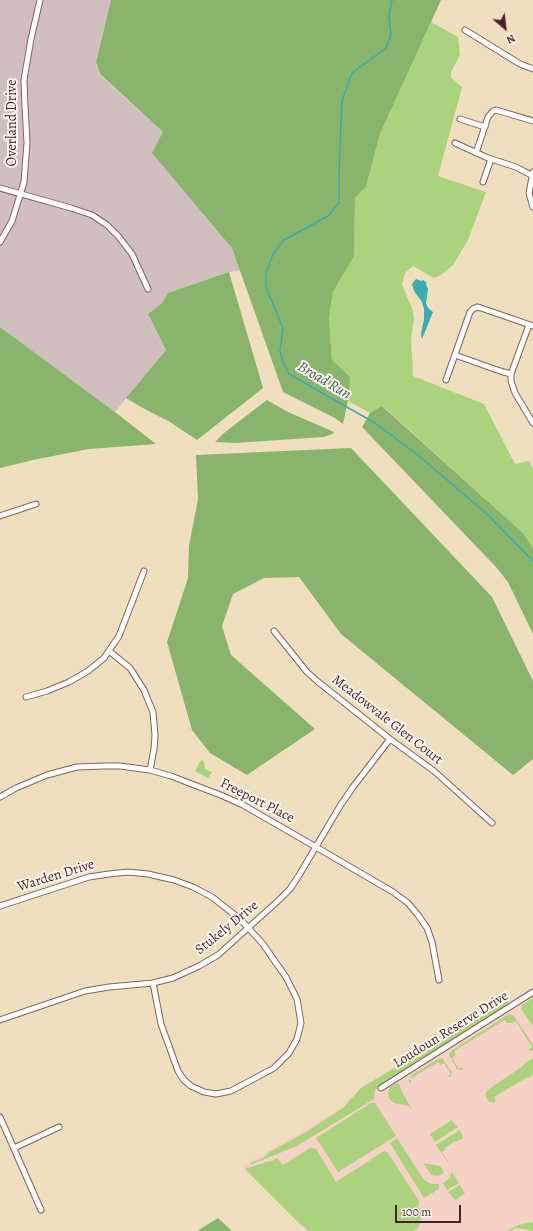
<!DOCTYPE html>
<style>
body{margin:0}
#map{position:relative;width:533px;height:1231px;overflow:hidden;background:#f0dfbe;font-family:Alegreya,serif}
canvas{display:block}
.north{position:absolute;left:485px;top:8px;width:40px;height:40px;-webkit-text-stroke:3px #fbf7ec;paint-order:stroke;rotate:152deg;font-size:11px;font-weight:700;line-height:16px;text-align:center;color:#4a1f2b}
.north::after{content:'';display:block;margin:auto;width:14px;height:18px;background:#4a1f2b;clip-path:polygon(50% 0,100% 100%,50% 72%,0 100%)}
.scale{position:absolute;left:395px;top:1205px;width:66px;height:18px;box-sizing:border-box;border:2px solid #4a1f2b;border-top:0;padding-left:5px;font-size:12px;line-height:14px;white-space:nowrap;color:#4a1f2b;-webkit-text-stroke:3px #fbf7ec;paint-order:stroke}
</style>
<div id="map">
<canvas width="533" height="1231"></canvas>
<div class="north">N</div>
<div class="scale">100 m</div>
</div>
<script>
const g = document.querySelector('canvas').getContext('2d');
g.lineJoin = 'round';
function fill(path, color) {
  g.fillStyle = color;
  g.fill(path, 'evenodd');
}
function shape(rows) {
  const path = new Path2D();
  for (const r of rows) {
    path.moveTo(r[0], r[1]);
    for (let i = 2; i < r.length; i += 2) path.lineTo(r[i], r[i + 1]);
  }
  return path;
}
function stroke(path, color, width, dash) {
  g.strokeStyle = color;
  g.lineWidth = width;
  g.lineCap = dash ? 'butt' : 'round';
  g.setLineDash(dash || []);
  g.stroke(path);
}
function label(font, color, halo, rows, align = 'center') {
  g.font = font + ' Alegreya,serif';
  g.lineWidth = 4;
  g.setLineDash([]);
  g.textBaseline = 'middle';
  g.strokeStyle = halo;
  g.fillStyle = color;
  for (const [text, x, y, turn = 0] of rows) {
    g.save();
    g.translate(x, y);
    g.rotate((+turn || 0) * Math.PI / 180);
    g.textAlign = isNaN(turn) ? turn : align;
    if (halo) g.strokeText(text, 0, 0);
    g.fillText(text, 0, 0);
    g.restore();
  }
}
fill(shape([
 [533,988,533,1231,307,1231,242,1166,342,1108,361,1087,507,1001]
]), '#f6d1c5');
fill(shape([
 [0,0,111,0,96,62,99,74,163,132,232,248,241,270,229,272,168,293,162,303,148,314,166,350,115,412,0,327]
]), '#d1bfbf');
fill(shape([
 [431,22,458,37,460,55,451,72,451,78,462,87,438,176,486,192,468,240,453,265,441,275,434,278,413,266,405,273,402,284,413,311,414,320,411,338,413,376,484,404,515,464,529,461,533,470,533,548,523,533,383,406,370,413,348,401,332,360,329,318,333,292,354,256,355,198,366,187,380,134],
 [201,760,204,761,205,769,212,772,208,778,195,771],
 [533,998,533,1026,521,1009,522,1005],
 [507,1001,509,1004,506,1004,505,1006,378,1087,375,1090,374,1099,297,1146,250,1165,252,1162,263,1158,268,1153,306,1132,343,1108,361,1088],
 [509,1014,514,1016,533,1045,533,1050,530,1051,529,1049,532,1047,516,1021,512,1023,507,1023,505,1020,454,1051,456,1055,452,1058,459,1069,462,1067,463,1070,461,1070,457,1069,449,1055,451,1051],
 [442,1058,452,1073,450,1078,448,1076,451,1074,444,1063,441,1065,438,1062,410,1079,412,1082,410,1083,408,1080,410,1080,412,1075,436,1060,441,1059],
 [533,1058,533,1075,529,1078,528,1077,494,1097,496,1101,493,1103,488,1101,485,1094,489,1089,523,1066,525,1063],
 [399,1083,401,1090,412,1110,409,1106,394,1103,389,1098,388,1093,390,1087],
 [371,1103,375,1103,396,1136,338,1172,316,1138],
 [452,1120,456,1126,457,1125,458,1127,435,1142,430,1134],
 [460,1130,463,1138,456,1142,455,1141,445,1148,446,1149,442,1152,448,1161,447,1161,436,1145],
 [397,1138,424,1180,431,1184,439,1184,439,1189,424,1198,390,1143],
 [310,1148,316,1149,336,1182,384,1151,388,1153,419,1201,418,1208,423,1209,424,1214,420,1221,419,1227,413,1231,309,1231,300,1224,245,1169,269,1161,270,1162,277,1158,283,1165],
 [423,1163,440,1166,443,1171,443,1174,438,1176,431,1175],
 [451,1171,459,1183,447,1190,443,1183,450,1178],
 [460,1185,465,1193,455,1200,448,1192],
 [533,1222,533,1231,519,1228,515,1228,512,1231,507,1231,518,1225]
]), '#abd27d');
fill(shape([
 [111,0,441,0,380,134,366,187,355,198,354,256,333,292,329,318,332,360,350,377,348,400,343,424,335,418,283,392,232,248,152,153,163,132,100,74,96,62],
 [229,272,263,388,197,440,170,422,141,407,126,398,166,350,148,314,162,303,168,293],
 [0,327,115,412,156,444,89,449,33,460,0,468],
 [267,400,288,412,334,432,332,434,324,437,235,443,215,442,224,433],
 [382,406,523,533,533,548,533,634,508,582,496,567,362,427,370,413],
 [351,448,492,597,533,681,533,759,513,775,341,634,299,577,264,578,233,594,222,626,231,655,315,729,247,775,210,753,192,730,167,642,188,578,189,546,198,499,196,455],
 [218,1218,232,1231,197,1231]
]), '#88b46c');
fill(shape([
 [416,279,421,281,423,280,427,283,426,284,428,289,426,303,428,308,433,312,422,339,421,333,424,320,424,309,422,302,414,291,412,284]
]), '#3aacb3');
stroke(shape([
 [392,0,389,16,391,35,386,48,352,73,342,101,339,171,339,203,328,216,284,240,273,254,266,273,266,287,283,328,280,352,284,364,289,374,375,423,418,455,487,514,533,561]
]), '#3aacb3', 1.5);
const street = shape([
 [465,30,520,64,533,69],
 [460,119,485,127],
 [455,143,488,158,516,167,533,176],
 [476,153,488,117,493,111,496,110,533,121],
 [533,172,529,193,533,207],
 [483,182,491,159],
 [0,188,71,208,92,215,107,225,118,236,132,254,148,289],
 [0,242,12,221,24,182,27,143,25,106,24,80,31,39,40,0],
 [529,325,511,374,511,381,515,393,533,423],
 [455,355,500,371,511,374],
 [446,380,470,312,473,309,477,307,481,308,533,326],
 [0,516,36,504],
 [274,631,307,672,317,681,390,739,434,771,492,823],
 [109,651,130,668,144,690,148,700,153,712,155,735,154,749,150,770],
 [26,697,47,691,69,682,88,671,104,658,119,636,144,571],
 [0,797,16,788,47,775,77,767,105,766,120,766,150,770,171,776,223,796,243,805,316,847,393,892,408,903,418,915,427,928,432,942,439,980],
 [0,906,89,877,109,874,128,872,148,874,174,880,193,887,212,897,240,919,263,944,274,960,286,977,297,999,301,1023,297,1039,289,1053,274,1068,231,1091,216,1094,204,1092,191,1086,184,1080,178,1071,161,1024,153,983],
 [0,1020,85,991,109,987,153,983,173,978,199,966,218,955,279,900,290,889,298,877,340,806,353,787,390,739],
 [381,1088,533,992],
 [0,1117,41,1210],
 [14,1148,59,1127]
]);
stroke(street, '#84625e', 7);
stroke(street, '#fff', 5);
label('14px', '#4a1f2b', '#fbf7ec', [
 ["Overland Drive",13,123,-90],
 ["Meadowvale Glen Court",387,720,38],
 ["Freeport Place",257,801,27],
 ["Warden Drive",56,876,-17],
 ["Stukely Drive",227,928,-39],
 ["Loudoun Reserve Drive",451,1030,-32]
]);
label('italic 15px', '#445761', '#fbf7ec', [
 ["Broad Run",324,381,31]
]);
</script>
